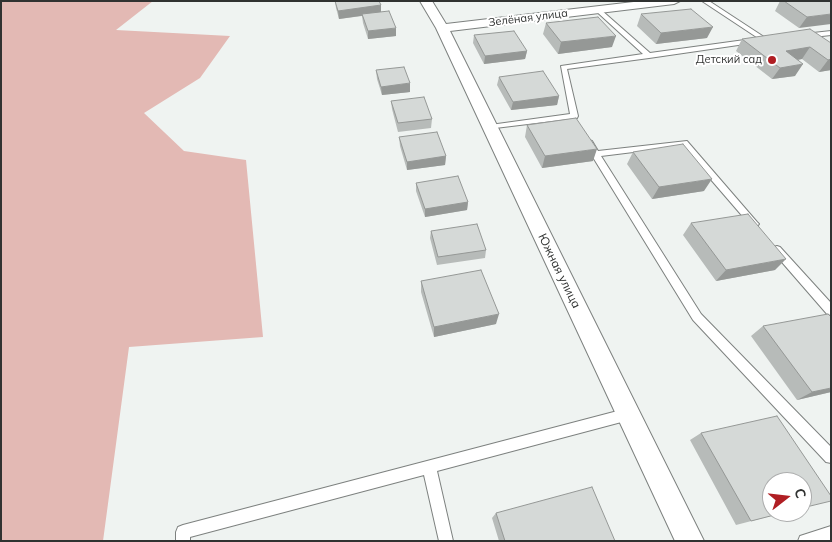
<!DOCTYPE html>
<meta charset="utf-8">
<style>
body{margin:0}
#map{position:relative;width:832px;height:542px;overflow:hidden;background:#eff3f1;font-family:Mulish,sans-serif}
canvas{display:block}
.frame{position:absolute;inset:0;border:2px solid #303231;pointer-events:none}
.north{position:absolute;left:762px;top:472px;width:50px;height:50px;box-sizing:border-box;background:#fff;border:1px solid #acadad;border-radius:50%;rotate:74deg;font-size:14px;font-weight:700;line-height:20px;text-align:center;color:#303231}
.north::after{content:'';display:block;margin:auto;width:18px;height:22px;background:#b01e23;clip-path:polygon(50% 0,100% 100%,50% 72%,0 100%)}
</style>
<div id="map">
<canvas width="832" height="542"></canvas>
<div class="frame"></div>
<div class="north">С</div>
</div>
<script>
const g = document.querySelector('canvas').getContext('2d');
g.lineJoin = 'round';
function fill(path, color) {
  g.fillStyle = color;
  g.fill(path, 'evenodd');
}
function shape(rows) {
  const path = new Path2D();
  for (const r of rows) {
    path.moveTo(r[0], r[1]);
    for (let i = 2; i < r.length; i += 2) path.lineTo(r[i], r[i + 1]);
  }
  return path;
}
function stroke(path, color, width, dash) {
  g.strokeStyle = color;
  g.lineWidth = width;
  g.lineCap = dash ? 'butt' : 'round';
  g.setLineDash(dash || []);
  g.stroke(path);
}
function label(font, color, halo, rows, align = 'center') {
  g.font = font + ' Mulish,sans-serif';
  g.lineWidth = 4;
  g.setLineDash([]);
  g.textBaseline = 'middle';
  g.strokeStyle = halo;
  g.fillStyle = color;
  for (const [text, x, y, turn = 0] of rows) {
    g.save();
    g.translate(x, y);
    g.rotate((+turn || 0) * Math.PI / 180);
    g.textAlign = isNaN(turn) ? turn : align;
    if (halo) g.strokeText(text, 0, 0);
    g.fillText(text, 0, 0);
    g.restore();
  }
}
fill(shape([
 [1,1,153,1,116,30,230,36,200,78,144,113,184,151,246,160,263,337,129,347,103,541,1,541]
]), '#e3b9b4');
const lane = shape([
 [702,1,709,1,764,37,773,36,776,38,773,40,761,40,702,1],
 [596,9,600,9,650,53,752,39,755,41,752,43,649,58,567,69,578,116,577,118,487,129,487,125,490,125,570,114,561,66,643,54,596,11,596,9],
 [831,31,831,35,804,38,801,36,804,34,831,31],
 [589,140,592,141,598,151,687,141,757,222,759,224,757,226,751,226,682,146,601,156,701,314,831,447,831,463,826,462,693,320,591,154,585,143,589,140],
 [777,246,780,247,831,303,831,315,827,314,774,253,772,250,774,247,777,246],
 [629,408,633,410,635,414,633,418,629,420,437,471,453,541,439,541,424,475,190,537,190,541,176,541,176,532,178,527,183,525,629,408],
 [831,526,831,540,798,541,800,536,831,526]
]);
const street = shape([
 [420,1,432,1,446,24,642,1,680,1,674,4,450,31,704,541,675,541,436,28,420,1]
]);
stroke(lane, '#7d817f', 2);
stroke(street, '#7d817f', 2);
fill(lane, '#fff');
fill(street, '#fff');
fill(shape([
 [335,1,381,5,381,12,396,36,368,39,363,23,362,16,339,19,336,8],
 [780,1,831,1,799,28,775,11],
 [641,14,707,38,656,44,637,26],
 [546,23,612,47,558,54,543,34],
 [474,35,527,51,525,59,484,64,473,43],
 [742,39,831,43,831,70,819,72,802,59,798,60,795,76,772,79,736,51],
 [376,70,410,92,382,95,377,79],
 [499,77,559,96,557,105,511,110,497,85],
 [391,101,432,119,431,128,398,132,392,109],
 [527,125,593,161,542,168,525,137],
 [399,137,446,156,445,165,407,170,400,146],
 [633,152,704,191,652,199,627,164],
 [416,183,468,202,467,210,425,217,416,191],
 [691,223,775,270,716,281,683,235],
 [431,231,486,250,485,258,437,265,430,238],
 [421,281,496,324,434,337,421,292],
 [763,326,831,392,797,400,751,336],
 [701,433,786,512,736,525,690,440],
 [496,513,615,541,499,541,492,518]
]), '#b7bbb9');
fill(shape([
 [381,5,381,13,339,19,338,11],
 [831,14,831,24,799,28,807,17],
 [713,27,707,38,656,44,661,33],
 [396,28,396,36,368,39,368,31],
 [616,36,612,47,558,54,561,42],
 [810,47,802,59,778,63,786,51],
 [527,51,525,59,484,64,485,56],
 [831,59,831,70,819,72,828,60],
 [803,64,795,76,772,79,780,68],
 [410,83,410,92,382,95,381,87],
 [559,96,557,105,511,110,513,102],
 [597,149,593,161,542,168,545,156],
 [446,156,445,165,407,170,407,162],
 [712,179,704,191,652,199,659,187],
 [468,202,467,210,425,217,425,209],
 [786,259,775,270,716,281,726,270],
 [499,314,496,324,434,337,434,327],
 [831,388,831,392,797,400,812,392]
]), '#959896');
const building = shape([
 [335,1,379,1,381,5,338,11,335,1],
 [784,1,831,1,831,14,807,17,784,1],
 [691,9,713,27,661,33,641,14,691,9],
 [389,11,396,28,368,31,362,14,389,11],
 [598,17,616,36,561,42,546,23,598,17],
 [810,29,831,43,831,59,828,60,810,47,786,51,803,64,780,68,742,39,810,29],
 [514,31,527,51,485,56,474,35,514,31],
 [404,67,410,83,381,87,376,70,404,67],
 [543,71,559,96,513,102,499,77,543,71],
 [424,97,432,119,398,123,391,101,424,97],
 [576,118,597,149,545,156,527,125,576,118],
 [437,132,446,156,407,162,399,137,437,132],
 [683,144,712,179,659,187,633,152,683,144],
 [458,176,468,202,425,209,416,183,458,176],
 [748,214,786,259,726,270,691,223,748,214],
 [477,224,486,250,438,257,431,231,477,224],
 [481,270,499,314,434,327,421,281,481,270],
 [828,314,831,317,831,388,812,392,763,326,828,314],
 [777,416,831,496,831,501,802,508,802,482,772,482,772,512,786,512,751,521,701,433,777,416],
 [592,487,615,541,505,541,496,513,592,487]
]);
fill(building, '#d5d9d7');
stroke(building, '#959896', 1);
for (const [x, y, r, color] of [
 [772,60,5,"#b01e23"]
]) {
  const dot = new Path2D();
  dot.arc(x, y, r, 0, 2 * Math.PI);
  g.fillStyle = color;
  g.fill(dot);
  stroke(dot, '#fff', 2);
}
label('11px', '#303231', '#fff', [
 ["Зелёная улица",528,18,-7]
]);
label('11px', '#303231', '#fff', [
 ["Детский сад",762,60]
], 'right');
label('12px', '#303231', '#fff', [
 ["Южная улица",559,271,64]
]);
</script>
